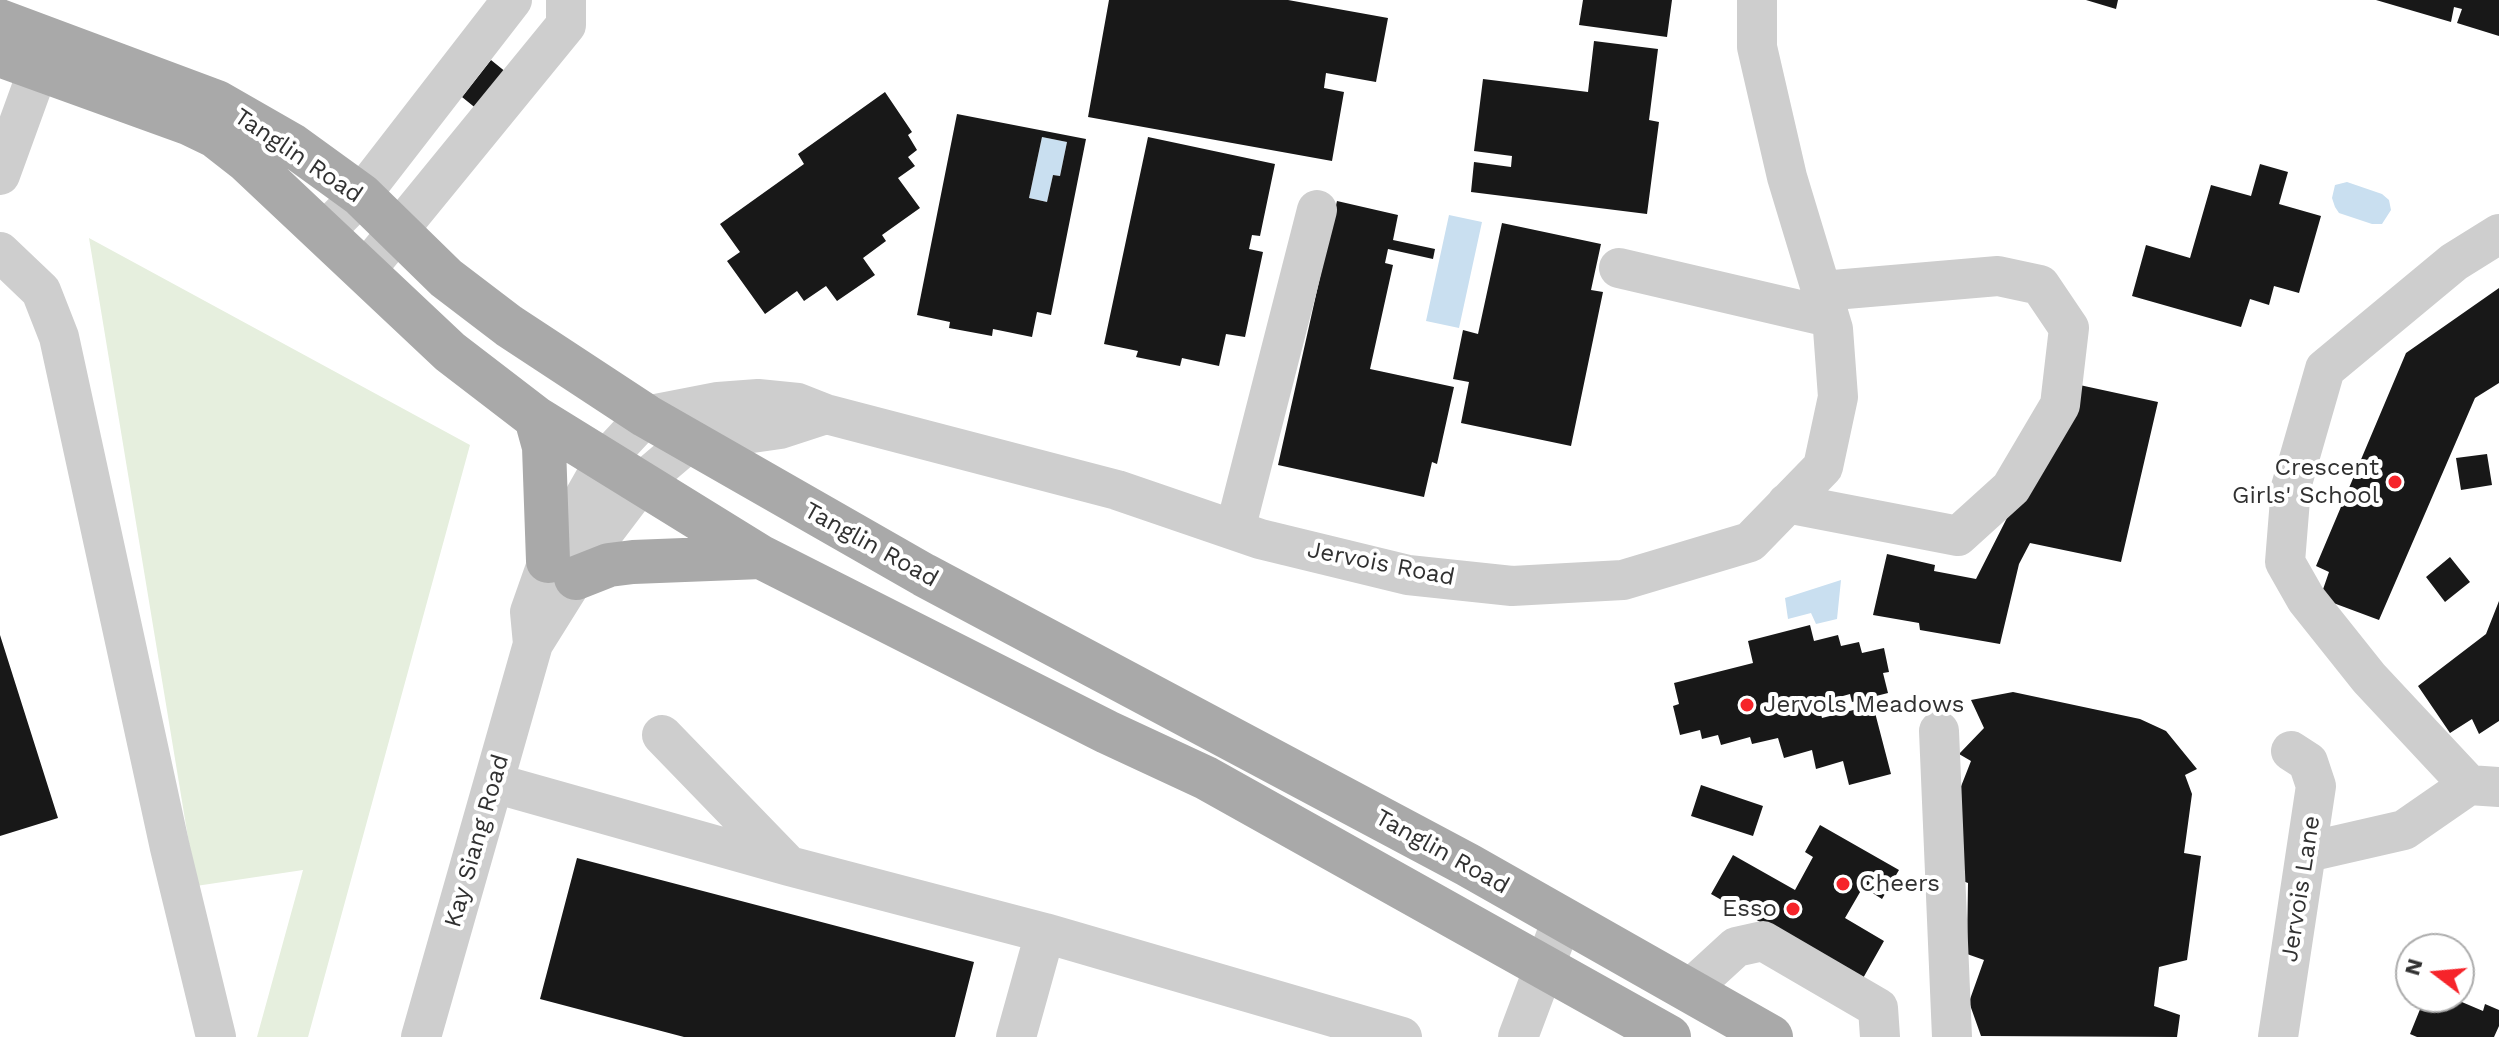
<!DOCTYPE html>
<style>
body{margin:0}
#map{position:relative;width:2499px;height:1037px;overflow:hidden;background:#fff;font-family:"Work Sans",sans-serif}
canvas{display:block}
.north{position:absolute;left:2395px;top:933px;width:80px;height:80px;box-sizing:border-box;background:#fff;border:2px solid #adadad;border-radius:50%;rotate:286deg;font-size:22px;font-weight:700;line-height:32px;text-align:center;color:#313131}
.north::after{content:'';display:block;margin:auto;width:28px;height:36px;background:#f6242a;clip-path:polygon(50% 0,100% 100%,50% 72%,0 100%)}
</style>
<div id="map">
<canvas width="2499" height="1037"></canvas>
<div class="north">N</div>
</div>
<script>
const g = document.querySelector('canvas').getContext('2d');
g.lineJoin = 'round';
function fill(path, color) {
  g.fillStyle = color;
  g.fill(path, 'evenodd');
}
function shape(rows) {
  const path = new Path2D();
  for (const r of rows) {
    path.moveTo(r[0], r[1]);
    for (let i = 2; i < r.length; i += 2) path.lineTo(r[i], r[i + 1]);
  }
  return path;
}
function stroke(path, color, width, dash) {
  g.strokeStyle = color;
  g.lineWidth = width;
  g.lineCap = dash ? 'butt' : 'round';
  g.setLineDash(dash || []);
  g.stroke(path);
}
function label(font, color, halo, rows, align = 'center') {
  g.font = font + ' "Work Sans",sans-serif';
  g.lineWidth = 8;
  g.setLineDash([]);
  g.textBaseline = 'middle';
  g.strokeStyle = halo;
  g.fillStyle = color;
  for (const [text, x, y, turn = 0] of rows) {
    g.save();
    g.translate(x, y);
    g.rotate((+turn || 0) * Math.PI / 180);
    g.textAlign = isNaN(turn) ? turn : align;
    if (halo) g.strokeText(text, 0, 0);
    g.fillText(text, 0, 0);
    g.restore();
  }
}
fill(shape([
 [89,238,470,445,308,1037,257,1037,303,870,196,886]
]), '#e6efde');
fill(shape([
 [1042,137,1067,142,1060,176,1053,175,1047,202,1029,198],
 [2347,182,2382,194,2389,200,2391,210,2382,224,2372,224,2339,213,2335,207,2332,198,2335,185],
 [1449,215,1482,222,1459,328,1426,321],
 [1841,580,1837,619,1816,624,1811,613,1788,619,1785,598]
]), '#c9dff0');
fill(shape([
 [1109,0,1288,0,1388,18,1376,82,1326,73,1324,88,1344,92,1332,161,1088,117],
 [1583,0,1672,0,1667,37,1579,25],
 [2086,0,2118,0,2116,9],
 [2376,0,2499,0,2499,36,2457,23,2462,9,2454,7,2451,22],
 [1594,41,1658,49,1649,120,1659,122,1647,214,1471,192,1474,162,1511,167,1512,156,1474,151,1483,79,1588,92],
 [491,60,512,77,483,114,462,97],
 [885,92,912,132,908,135,917,150,908,157,915,166,898,178,920,208,882,235,886,241,863,258,875,275,837,301,826,286,804,301,797,291,765,314,727,261,740,252,720,224,804,164,798,154],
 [957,114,1086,139,1051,315,1037,312,1032,337,993,329,992,336,949,328,950,322,917,315],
 [1042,137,1067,142,1060,176,1053,175,1047,202,1029,198],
 [1148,137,1275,164,1260,236,1252,235,1249,249,1263,252,1245,337,1226,334,1219,366,1182,358,1180,366,1136,357,1138,351,1104,344],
 [2260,164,2288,172,2279,204,2321,216,2299,293,2274,286,2269,305,2250,299,2241,327,2132,296,2146,245,2190,258,2211,185,2251,196],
 [1337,201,1398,215,1393,240,1435,249,1433,259,1388,249,1385,263,1393,265,1370,369,1454,387,1437,464,1432,462,1424,497,1278,465],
 [1502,223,1601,244,1591,290,1603,292,1571,446,1461,423,1469,382,1453,379,1463,330,1478,334],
 [2499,288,2499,383,2475,398,2379,620,2320,598,2329,572,2316,566,2406,353],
 [2075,384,2158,402,2121,562,2030,543,2019,564,2000,644,1920,630,1919,623,1873,615,1887,554,1935,565,1934,571,1976,579],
 [2487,454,2492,485,2461,490,2456,458],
 [2450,557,2470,582,2445,602,2426,577],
 [2499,601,2499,721,2479,734,2472,719,2450,733,2418,686,2486,634],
 [1810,625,1814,641,1838,635,1841,646,1859,642,1862,653,1884,648,1889,672,1883,673,1888,693,1852,702,1850,694,1818,703,1822,718,1873,705,1891,774,1849,785,1843,761,1816,769,1812,750,1784,758,1778,738,1752,744,1750,737,1721,745,1718,735,1702,739,1700,730,1680,735,1673,706,1679,704,1674,683,1753,663,1748,641],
 [0,635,58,818,0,836],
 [2013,692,2140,719,2166,731,2197,769,2185,775,2192,794,2184,853,2201,856,2187,960,2159,967,2154,1006,2180,1015,2177,1037,1981,1036,1969,1002,1984,960,1967,954,1968,883,1960,880,1960,789,1971,761,1959,754,1984,728,1971,700],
 [1701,785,1763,806,1753,836,1691,816],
 [1820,825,1899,870,1882,899,1863,887,1845,918,1884,941,1862,980,1711,894,1733,855,1795,890,1813,857,1805,852],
 [577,858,974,962,955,1037,684,1037,540,999],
 [2425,997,2450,997,2483,1011,2485,1004,2499,1010,2499,1026,2494,1037,2417,1037,2410,1034]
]), '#181818');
stroke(shape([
 [0,175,49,40],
 [323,233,361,195,512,0],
 [0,252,41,291,59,337,170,848,216,1037],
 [1619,268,1829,317],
 [365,271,566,25,566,0],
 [1787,503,1958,536,2011,488,2060,405,2069,328,2040,285,1998,276,1822,291],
 [1235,530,1317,210],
 [533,644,530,612,548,561,606,459,646,416,718,402,758,399,798,403,826,414,1117,490,1260,539,1408,575,1512,586,1623,580,1750,542,1823,467,1838,397,1833,329,1787,177,1757,47,1757,0],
 [1939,731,1952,1037],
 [662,735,786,863],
 [494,783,789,866,1045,933,1402,1037],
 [2469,785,2369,678,2306,599,2285,562,2291,487,2325,369,2454,262,2499,234],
 [2308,852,2404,830,2469,785,2499,787],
 [1688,991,1736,947,1763,941,1878,1008,1880,1037],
 [421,1037,533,644,598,540,642,482,689,442,780,429,826,414],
 [1016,1037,1045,933],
 [1518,1037,1562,920],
 [2278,1037,2316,786,2308,762,2291,751]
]), '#cecece', 40);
stroke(shape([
 [0,21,217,102,292,145,361,195,446,278,509,326,646,416,924,575,1468,865,1771,1037],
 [0,55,188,123,215,136,247,161,450,352,536,418,761,557,1107,732,1206,778,1669,1037],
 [536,418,544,447,548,561],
 [576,578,609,565,633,562,761,557]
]), '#a9a9a9', 44);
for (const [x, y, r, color] of [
 [2395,482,8,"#f6242a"],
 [1747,705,8,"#f6242a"],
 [1843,884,8,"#f6242a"],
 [1793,909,8,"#f6242a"]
]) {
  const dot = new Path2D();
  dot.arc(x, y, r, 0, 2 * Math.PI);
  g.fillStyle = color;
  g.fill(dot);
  stroke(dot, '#fff', 3);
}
label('24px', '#313131', '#fff', [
 ["Tanglin Road",298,156,34],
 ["Tanglin Road",871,545,29],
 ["Jervois Road",1381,564,11],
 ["Kay Siang Road",477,841,-74],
 ["Tanglin Road",1442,852,29],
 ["Jervois Lane",2301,889,-81]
]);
label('24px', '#313131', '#fff', [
 ["Crescent",2379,468],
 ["Girls' School",2379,496],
 ["Jervols Meadows",1763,705,"left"],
 ["Cheers",1859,884,"left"],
 ["Esso",1777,909]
], 'right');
</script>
